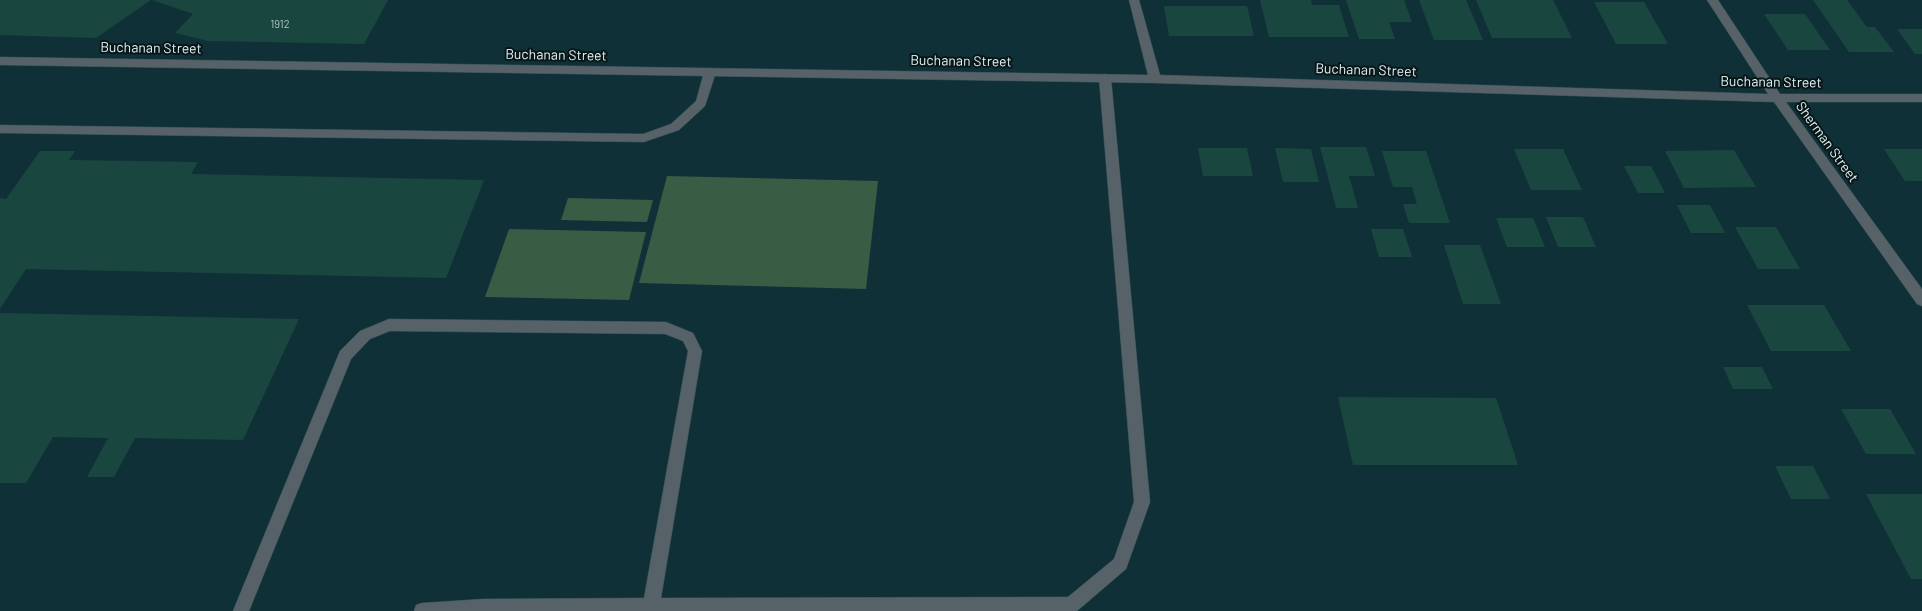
<!DOCTYPE html>
<style>
body{margin:0}
canvas{display:block;background:#0f3036}
</style>
<canvas width="1922" height="611"></canvas>
<script>
const g = document.querySelector('canvas').getContext('2d');
g.lineJoin = 'round';
function fill(path, color) {
  g.fillStyle = color;
  g.fill(path, 'evenodd');
}
function shape(rows) {
  const path = new Path2D();
  for (const r of rows) {
    path.moveTo(r[0], r[1]);
    for (let i = 2; i < r.length; i += 2) path.lineTo(r[i], r[i + 1]);
  }
  return path;
}
function stroke(path, color, width, dash) {
  g.strokeStyle = color;
  g.lineWidth = width;
  g.lineCap = dash ? 'butt' : 'round';
  g.setLineDash(dash || []);
  g.stroke(path);
}
function label(font, color, halo, rows, align = 'center') {
  g.font = font + ' Barlow,sans-serif';
  g.lineWidth = 4;
  g.setLineDash([]);
  g.textBaseline = 'middle';
  g.strokeStyle = halo;
  g.fillStyle = color;
  for (const [text, x, y, turn = 0] of rows) {
    g.save();
    g.translate(x, y);
    g.rotate((+turn || 0) * Math.PI / 180);
    g.textAlign = isNaN(turn) ? turn : align;
    if (halo) g.strokeText(text, 0, 0);
    g.fillText(text, 0, 0);
    g.restore();
  }
}
fill(shape([
 [667,176,878,181,866,289,639,283],
 [568,198,653,200,647,222,561,220],
 [509,229,646,232,629,300,485,297]
]), '#385c44');
fill(shape([
 [0,0,151,0,96,38,0,35],
 [152,0,388,0,364,44,208,41,175,33,193,14],
 [1260,0,1311,0,1312,5,1339,5,1349,37,1269,37],
 [1346,0,1404,0,1412,22,1389,22,1395,39,1359,39],
 [1419,0,1466,0,1483,40,1434,40],
 [1476,0,1553,0,1572,38,1492,38],
 [1813,0,1847,0,1867,27,1875,27,1894,52,1849,52],
 [1594,2,1644,2,1668,44,1616,44],
 [1164,6,1247,6,1254,36,1169,36],
 [1764,14,1805,14,1830,50,1788,50],
 [1897,29,1922,29,1922,54,1915,54],
 [1320,147,1366,147,1375,176,1349,176,1358,208,1336,208],
 [1198,148,1247,148,1253,176,1203,176],
 [1275,148,1311,149,1319,182,1283,182],
 [1514,149,1563,149,1582,190,1531,190],
 [1884,149,1922,149,1922,181,1905,181],
 [1734,150,1756,187,1684,188,1665,151],
 [40,151,75,151,69,160,198,162,191,174,484,180,446,278,26,269,0,309,0,198,6,199],
 [1382,151,1426,151,1450,223,1409,223,1403,204,1417,204,1412,187,1393,187],
 [1624,166,1651,166,1665,193,1638,193],
 [1677,205,1710,205,1725,233,1691,233],
 [1546,217,1583,217,1596,247,1558,247],
 [1496,218,1533,218,1545,247,1507,247],
 [1735,227,1776,227,1800,269,1758,269],
 [1371,229,1403,229,1412,257,1379,257],
 [1444,245,1480,245,1501,304,1463,304],
 [1747,305,1824,305,1851,351,1771,351],
 [0,313,299,319,243,440,135,438,114,477,87,477,108,438,53,437,26,483,0,483],
 [1723,367,1762,367,1773,389,1733,389],
 [1338,397,1496,398,1518,465,1353,465],
 [1841,409,1890,409,1916,454,1866,454],
 [1775,466,1813,466,1830,499,1791,499],
 [1866,494,1922,494,1922,579,1911,579]
]), '#1a4640');
const service = shape([
 [710,68,716,72,705,106,679,130,644,142,0,133,0,125,643,134,671,124,696,101,704,72,710,68],
 [1105,74,1111,78,1150,502,1126,569,1077,611,414,611,416,605,422,603,483,599,644,598,688,351,683,341,665,334,390,331,370,339,351,359,249,611,233,611,340,351,360,331,389,319,666,322,693,333,702,351,661,598,1068,597,1114,559,1134,502,1099,78,1105,74]
]);
const minor = shape([
 [1129,0,1139,0,1160,75,1768,94,1707,0,1718,0,1780,94,1922,94,1922,102,1786,102,1922,289,1922,306,1917,304,1774,102,1155,83,0,65,0,57,1148,75,1129,0]
]);
stroke(service, '#304f55', 1);
stroke(minor, '#304f55', 1);
fill(service, '#576168');
fill(minor, '#576168');
label('11px', '#aec6c8', null, [
 ["1912",280,24]
]);
label('14px', '#dff1f5', '#081618', [
 ["Buchanan Street",151,48,1],
 ["Buchanan Street",556,55,1],
 ["Buchanan Street",961,61,1],
 ["Buchanan Street",1366,70,2],
 ["Buchanan Street",1771,82,1],
 ["Sherman Street",1827,142,54]
]);
</script>
